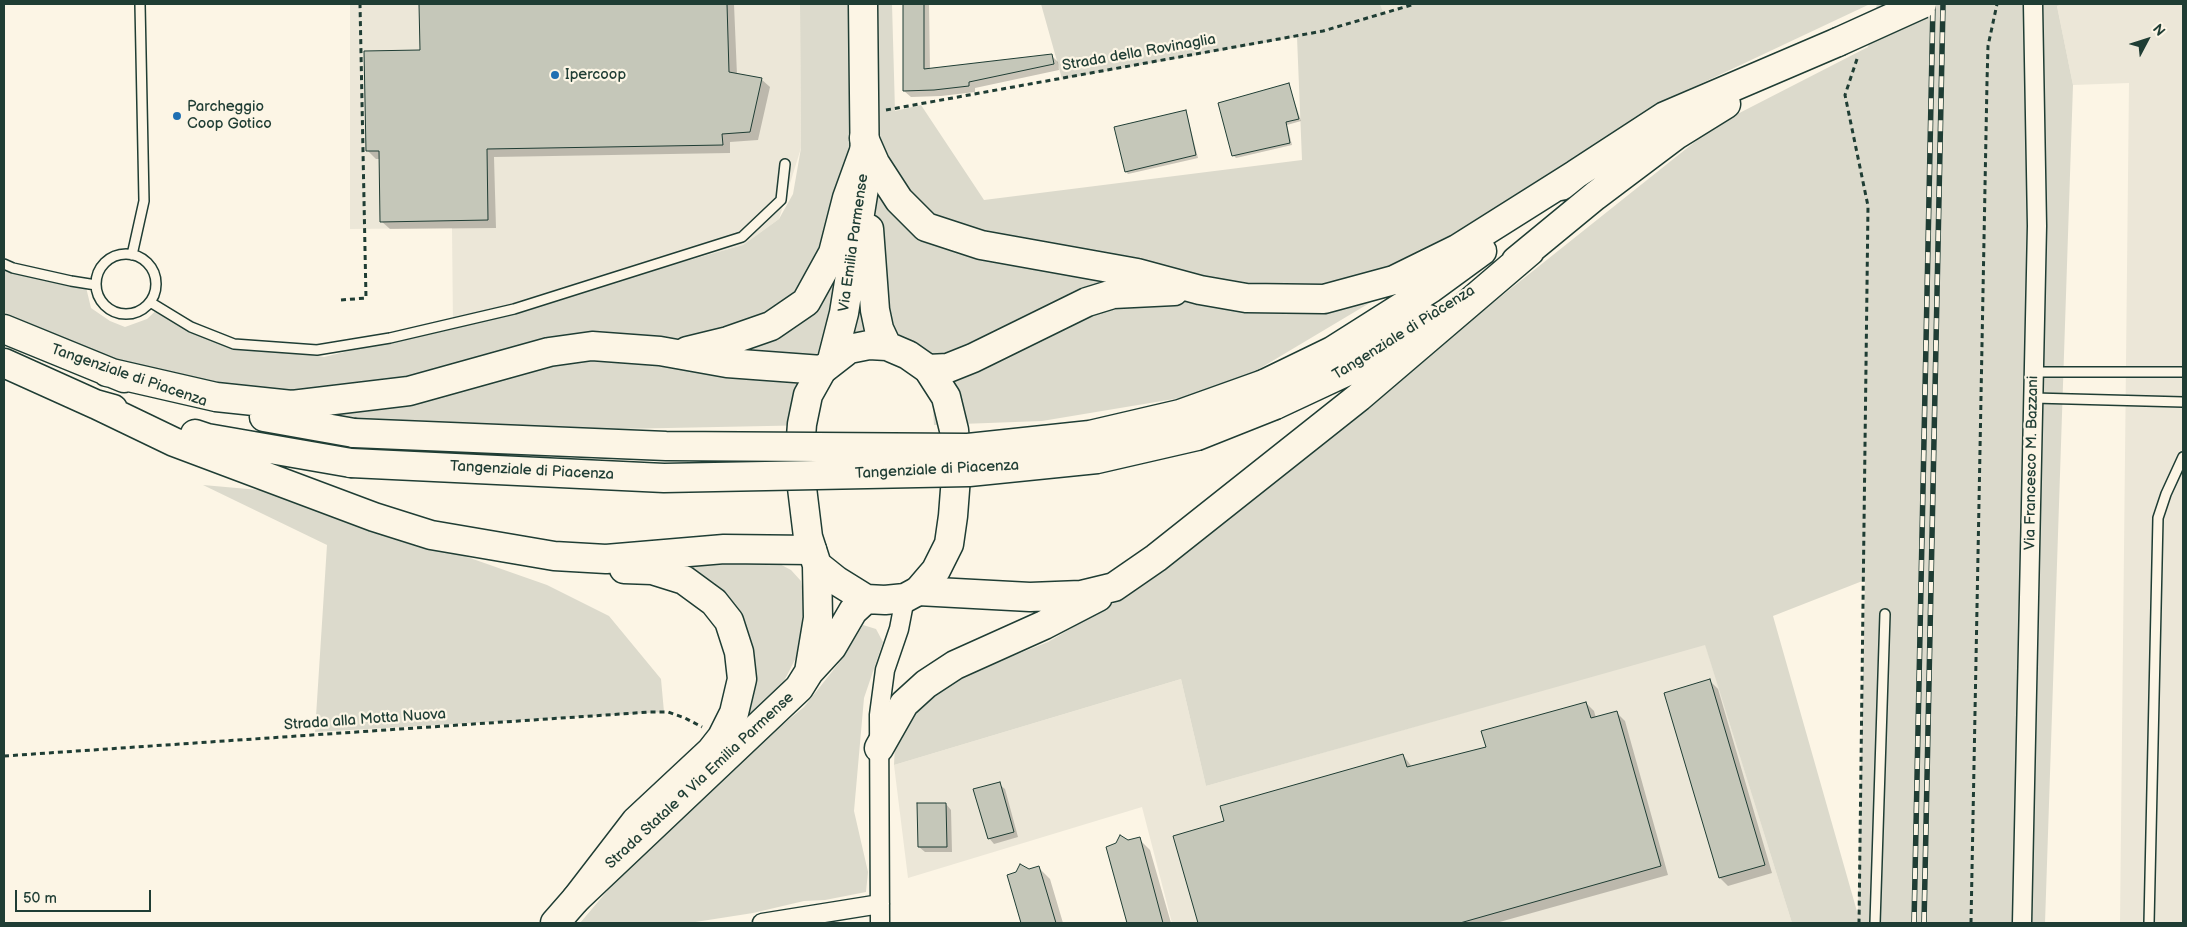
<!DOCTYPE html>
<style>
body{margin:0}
#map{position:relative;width:2187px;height:927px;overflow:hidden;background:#fcf5e5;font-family:"Balsamiq Sans",sans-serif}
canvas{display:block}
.frame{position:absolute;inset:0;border:5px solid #1f3d34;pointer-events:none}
.north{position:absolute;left:2122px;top:15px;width:50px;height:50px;-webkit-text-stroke:4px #fcf5e5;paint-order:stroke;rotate:50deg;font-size:14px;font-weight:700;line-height:20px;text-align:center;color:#1f3d34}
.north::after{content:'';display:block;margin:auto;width:18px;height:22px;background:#1f3d34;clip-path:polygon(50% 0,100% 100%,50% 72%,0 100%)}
.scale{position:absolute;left:15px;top:890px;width:136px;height:22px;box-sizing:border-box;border:2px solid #1f3d34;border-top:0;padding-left:6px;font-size:15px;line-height:18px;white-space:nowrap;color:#1f3d34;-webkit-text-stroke:4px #fcf5e5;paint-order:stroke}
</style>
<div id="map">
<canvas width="2187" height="927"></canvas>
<div class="frame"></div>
<div class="north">N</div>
<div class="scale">50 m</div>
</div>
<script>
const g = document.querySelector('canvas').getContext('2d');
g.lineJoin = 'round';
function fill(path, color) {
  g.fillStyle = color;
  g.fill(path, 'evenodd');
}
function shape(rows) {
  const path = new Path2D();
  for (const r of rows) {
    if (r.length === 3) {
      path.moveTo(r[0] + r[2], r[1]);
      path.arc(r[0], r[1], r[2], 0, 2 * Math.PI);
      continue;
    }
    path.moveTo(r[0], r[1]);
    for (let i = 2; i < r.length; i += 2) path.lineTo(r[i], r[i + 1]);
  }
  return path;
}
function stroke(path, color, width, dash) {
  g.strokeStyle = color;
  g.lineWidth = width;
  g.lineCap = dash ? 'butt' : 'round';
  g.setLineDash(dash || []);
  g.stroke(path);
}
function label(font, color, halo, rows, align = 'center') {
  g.font = font + ' "Balsamiq Sans",sans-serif';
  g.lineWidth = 4.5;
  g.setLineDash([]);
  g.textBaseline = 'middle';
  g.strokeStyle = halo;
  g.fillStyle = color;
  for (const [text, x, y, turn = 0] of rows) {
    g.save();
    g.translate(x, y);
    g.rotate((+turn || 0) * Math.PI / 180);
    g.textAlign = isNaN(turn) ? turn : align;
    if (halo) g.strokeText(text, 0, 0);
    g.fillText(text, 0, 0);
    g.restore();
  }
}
fill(shape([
 [350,4,800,4,801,148,779,219,743,245,453,326,452,228,350,229],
 [1380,4,1405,4,1383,15],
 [2063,4,2183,4,2183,923,2120,923,2129,83,2073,85,2057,6],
 [1705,644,1792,923,1172,923,1142,807,908,878,894,765,1181,679,1206,786]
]), '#ece7d8');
fill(shape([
 [800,4,892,4,895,111,921,105,984,200,1302,160,1297,37,1062,79,1041,4,1380,4,1384,15,1405,4,1870,4,1664,101,1440,261,1222,391,1042,421,934,425,932,395,916,372,885,359,860,360,834,374,817,406,817,425,419,433,313,414,111,358,4,312,4,271,85,283,91,308,110,321,125,327,147,319,162,305,237,343,324,357,453,326,743,245,779,219,793,194,801,148],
 [1877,4,2063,4,2057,6,2073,85,2045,923,1792,923,1705,645,1206,786,1181,679,894,765,895,744,910,719,939,688,982,668,1048,642,1124,597,1716,125,1868,47],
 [1865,580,1858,915,1773,616],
 [203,485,282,492,547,585,609,616,661,679,664,712,315,732,327,545],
 [683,560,772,560,791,570,801,581,806,610,802,646,781,687,750,717,745,714,722,592,708,580,683,568],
 [863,625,876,629,883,642,864,698,854,811,868,872,866,892,825,900,804,901,753,913,689,923,580,923,631,863,734,765,804,707,842,659]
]), '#dcdacc');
fill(shape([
 [420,4,734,4,737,75,761,79,770,87,758,140,730,142,730,153,494,157,496,228,390,229,381,221,380,159,376,159,367,150,421,51],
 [904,4,929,4,930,70,1052,56,1058,62,1059,70,975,88,975,92,941,96,911,97,904,91],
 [1289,85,1301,121,1287,125,1292,145,1236,158,1234,156,1220,104],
 [1185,111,1187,114,1198,158,1128,174,1126,172],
 [1710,681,1718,689,1772,873,1728,886,1720,878,1665,694],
 [1586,703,1594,711,1596,718,1616,712,1625,721,1668,875,1496,923,1199,923,1175,837,1226,822,1403,755,1412,767,1488,748],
 [999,784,1005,789,1018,837,994,844,989,838],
 [946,804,951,810,952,852,925,852,919,847],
 [1139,839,1150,850,1171,923,1128,923,1108,848],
 [1039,868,1050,879,1063,923,1022,923,1009,876]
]), '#0003');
const building = shape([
 [419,4,727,4,729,72,762,78,750,132,722,134,723,145,487,149,488,220,380,222,379,151,366,151,364,51,420,50,419,4],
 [903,4,924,4,924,69,1052,54,1054,64,969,82,969,86,934,90,903,91,903,4],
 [1289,83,1299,119,1286,122,1290,143,1232,156,1218,103,1289,83],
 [1186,110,1196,155,1125,172,1114,127,1186,110],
 [1710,679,1765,865,1719,878,1664,693,1710,679],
 [1586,702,1591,718,1617,711,1661,866,1460,923,1198,923,1173,836,1224,821,1220,806,1403,754,1407,767,1486,747,1481,731,1586,702],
 [1000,782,1014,832,988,839,973,789,1000,782],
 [917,803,946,803,947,847,918,847,917,803],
 [1120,835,1128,840,1140,837,1163,923,1127,923,1106,847,1116,843,1120,835],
 [1020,864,1029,869,1039,866,1056,923,1021,923,1007,875,1016,872,1020,864]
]);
fill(building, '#c5c7b9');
stroke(building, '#1f3d34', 1);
const service = shape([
 [126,284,30],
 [132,255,144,201,140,4],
 [4,264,13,268,71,281,96,285],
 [150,302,191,327,234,344,317,350,390,338,514,309,742,237,781,200,785,164],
 [2034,372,2183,372],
 [2034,398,2183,402],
 [1875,923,1885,614],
 [2149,923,2158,518,2166,494,2183,457]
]);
const minor = shape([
 [762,923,880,904],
 [880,923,879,715,885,670,899,629,905,598],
 [2022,923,2037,226,2033,4]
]);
const primary = shape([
 [869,229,875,310,879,329,887,346],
 [869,345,887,346,908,355,928,369,946,397,954,430,957,464,953,516,949,544,936,570,918,591,905,598,885,600,866,599,837,581,817,565,808,537,799,463,802,424,808,395,822,370,849,349,869,345],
 [832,360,844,313,865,182,863,4],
 [809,672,832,647,853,611,866,599],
 [555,923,576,899,799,688,809,672,818,618,817,565]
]);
const trunk = shape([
 [864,138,875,163,899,200,926,227,981,245,1137,273,1200,290,1246,298,1324,299,1394,280,1457,249,1576,174],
 [1561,186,1576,174,1665,116,1838,42],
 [1516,261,1595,196,1676,135,1726,104],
 [4,329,124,378],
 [687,351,728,341,771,326,806,302,833,253,847,198,864,151],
 [4,363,95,404,113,409],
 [928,369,948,368,973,358,1087,302,1113,294,1174,291],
 [107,372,216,397,292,405,409,391,549,352,592,346,660,351,727,363,822,370],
 [1264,384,1332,351,1430,289,1482,251],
 [95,404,174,442,374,517,431,535,554,556,606,559,724,549,812,550],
 [1275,405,1352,369,1428,319],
 [264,417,354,433],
 [195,434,207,438,351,463],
 [918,591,1030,597,1081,595,1114,587,1156,558,1359,397,1530,251],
 [879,748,904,704,926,684,955,665,1044,625,1098,597],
 [576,899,636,821,711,751,722,737,734,713,742,679,739,652,729,621,714,602,684,580,652,570,624,569]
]);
stroke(service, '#1f3d34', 12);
stroke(minor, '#1f3d34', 21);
stroke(primary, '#1f3d34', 31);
stroke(trunk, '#1f3d34', 31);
stroke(shape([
 [1857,59,1845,95,1868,206,1859,923],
 [886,110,1323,31,1415,4],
 [341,300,366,298,360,4],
 [4,756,650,712,668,712,685,718,702,727],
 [1971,923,1987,82,1988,46,1997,4]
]), '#1f3d34', 3, [5, 4]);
stroke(service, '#fcf5e5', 9);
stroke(minor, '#fcf5e5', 18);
stroke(primary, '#fcf5e5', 28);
stroke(trunk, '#fcf5e5', 28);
const rail = shape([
 [1914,923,1933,4],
 [1924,923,1943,4]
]);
stroke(rail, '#1f3d34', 5.5);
stroke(rail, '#fcf5e5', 4, [11]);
const trunkBridge = shape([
 [1838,42,1922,4],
 [354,433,666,446,968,448,1090,435,1180,414,1264,384],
 [351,463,664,478,969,472,1097,459,1197,436,1275,405]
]);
stroke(trunkBridge, '#1f3d34', 31, []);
stroke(trunkBridge, '#fcf5e5', 28);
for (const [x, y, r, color] of [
 [555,75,5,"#1f6fb2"],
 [177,116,5,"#1f6fb2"]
]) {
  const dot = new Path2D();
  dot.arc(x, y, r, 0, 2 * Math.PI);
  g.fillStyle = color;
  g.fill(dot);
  stroke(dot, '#fcf5e5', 2);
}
label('15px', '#1f3d34', '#fcf5e5', [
 ["Strada della Rovinaglia",1139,53,-10],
 ["Via Emilia Parmense",854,243,-82],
 ["Tangenziale di Piacenza",1404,333,-32],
 ["Tangenziale di Piacenza",129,376,19],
 ["Via Francesco M. Bazzani",2032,463,-89],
 ["Tangenziale di Piacenza",937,470,-3],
 ["Tangenziale di Piacenza",532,471,3],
 ["Strada alla Motta Nuova",365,720,-4],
 ["Strada Statale 9 Via Emilia Parmense",700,781,-43]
]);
label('15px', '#1f3d34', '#fcf5e5', [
 ["Ipercoop",565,75],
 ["Parcheggio",187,107],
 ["Coop Gotico",187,124]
], 'left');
</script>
